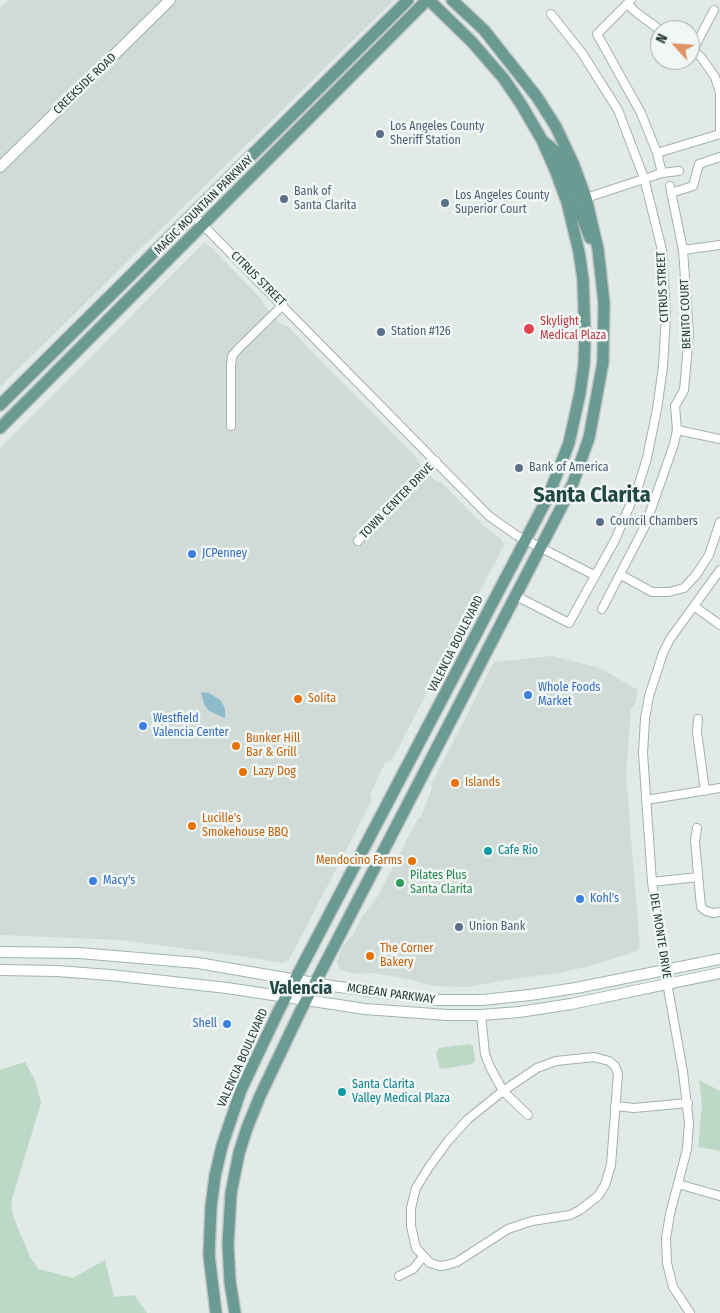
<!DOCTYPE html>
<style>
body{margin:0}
#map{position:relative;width:720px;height:1313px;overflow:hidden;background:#e1eae7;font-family:"Fira Sans Condensed",sans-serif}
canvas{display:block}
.north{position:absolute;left:650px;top:20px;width:50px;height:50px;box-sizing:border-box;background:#f1f7f5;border:1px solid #9faba8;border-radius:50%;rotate:296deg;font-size:14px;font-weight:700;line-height:20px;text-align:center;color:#243935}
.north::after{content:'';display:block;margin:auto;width:18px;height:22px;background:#e29267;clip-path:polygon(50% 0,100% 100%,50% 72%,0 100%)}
</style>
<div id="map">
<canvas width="720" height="1313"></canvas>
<div class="north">N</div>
</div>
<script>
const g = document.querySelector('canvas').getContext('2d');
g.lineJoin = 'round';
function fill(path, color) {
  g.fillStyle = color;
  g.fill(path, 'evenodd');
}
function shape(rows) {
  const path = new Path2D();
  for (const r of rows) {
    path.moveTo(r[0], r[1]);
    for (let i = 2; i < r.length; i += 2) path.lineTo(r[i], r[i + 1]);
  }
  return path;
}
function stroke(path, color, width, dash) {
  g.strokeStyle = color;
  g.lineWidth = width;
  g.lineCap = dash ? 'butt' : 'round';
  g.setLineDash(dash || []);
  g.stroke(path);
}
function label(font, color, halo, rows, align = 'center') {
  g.font = font + ' "Fira Sans Condensed",sans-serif';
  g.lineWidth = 5;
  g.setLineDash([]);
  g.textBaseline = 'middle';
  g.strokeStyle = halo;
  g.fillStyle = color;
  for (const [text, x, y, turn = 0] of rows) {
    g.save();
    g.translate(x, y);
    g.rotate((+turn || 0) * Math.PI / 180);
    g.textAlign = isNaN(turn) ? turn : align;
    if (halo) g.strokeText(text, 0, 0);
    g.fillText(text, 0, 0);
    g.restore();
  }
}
fill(shape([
 [9,0,394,0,0,387,0,8],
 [204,243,212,248,262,300,263,304,282,325,287,326,416,457,418,462,435,480,441,482,484,526,502,540,504,545,392,760,385,763,370,794,372,800,289,960,283,963,233,955,120,940,0,935,0,448],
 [552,656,600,668,638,690,635,705,631,709,626,775,640,947,637,951,591,966,558,973,505,980,467,987,435,986,398,977,371,973,355,974,339,969,337,961,343,946,353,935,362,917,378,896,418,818,421,817,432,788,431,785,494,662]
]), '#d0dad6');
fill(shape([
 [469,1044,473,1046,475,1061,472,1064,442,1069,439,1067,436,1053,439,1048],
 [25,1062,35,1080,41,1103,11,1202,13,1216,30,1257,38,1269,73,1278,105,1260,114,1297,134,1295,147,1313,0,1313,0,1070],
 [699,1080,720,1091,720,1151,698,1147,702,1105]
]), '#bcd9c7');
fill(shape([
 [201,692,209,693,220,700,225,708,225,718,209,711,204,704]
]), '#8fbac9');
const street = shape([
 [631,0,597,34,641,113,657,153,662,173],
 [627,4,637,13,660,30],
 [690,48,701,57,715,77,720,93,720,134],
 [693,50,714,10],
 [657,153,720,134],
 [671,193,693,186,699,164,720,157],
 [586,198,662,173,679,171],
 [192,214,489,516,516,535,594,575],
 [683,250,720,245],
 [231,426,231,366,232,356,238,349,283,305],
 [677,430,720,439],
 [358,541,373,524,436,461],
 [621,575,652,592,669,592,684,588,696,575,709,555,720,522],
 [516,596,569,623,615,540,639,484,647,458,657,409,663,367,666,315,662,250,644,178,618,110,582,53,551,14],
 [694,606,720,625],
 [602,609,646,524,674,444,677,430,675,406,684,390,689,334,683,250,670,186],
 [698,719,697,732,705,791],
 [646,800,720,788],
 [697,828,695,841,701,907,706,911,713,913,720,912],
 [652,882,698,877],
 [481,1015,485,1054,490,1067,503,1091,528,1115],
 [594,1057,609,1061,615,1066,618,1074,611,1165,605,1185,598,1196,580,1210,570,1215,532,1221,508,1229,457,1262,447,1265,440,1266,430,1263,416,1248,411,1226,411,1208,416,1188,429,1167,448,1141,468,1119,503,1091,537,1068,556,1061,594,1057],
 [615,1106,634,1108,688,1103],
 [678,1184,720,1196],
 [399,1276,413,1269,423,1257],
 [690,1313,673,1287,667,1263,666,1238,670,1214,687,1149,689,1123,683,1072,663,960,652,882,643,753,645,719,649,696,663,653,670,639,720,570]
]);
const secondary = shape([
 [0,167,170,0],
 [0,952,79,953,198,963,332,986,438,1000,482,1000,530,995,576,988,720,959],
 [0,970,57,971,110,975,227,988,365,1009,447,1015,481,1015,519,1012,571,1004,720,973]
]);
const primary = shape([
 [543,141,557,152,562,161,575,193,586,198],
 [567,202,576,205,579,209,590,238],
 [0,405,408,0],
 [0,428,427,0],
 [216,1313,209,1255,211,1207,215,1176,222,1146,241,1090,278,1012,548,497,569,443,580,393,584,365,585,336,583,279,579,252,567,202,556,172,542,140,521,104,504,79,472,42,429,0],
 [235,1313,230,1282,228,1244,231,1193,239,1153,247,1128,260,1096,300,1012,562,506,573,483,589,438,603,362,604,303,598,249,586,198,573,163,556,127,537,97,484,30,452,0]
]);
stroke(street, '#a5b1ae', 10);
stroke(secondary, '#a2b4af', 12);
stroke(primary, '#bdc4c2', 14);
stroke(street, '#fff', 8);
stroke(secondary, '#fff', 10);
stroke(primary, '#6b9a93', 11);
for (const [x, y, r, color] of [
 [380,134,5,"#5c6f8a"],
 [284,199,5,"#5c6f8a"],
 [445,203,5,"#5c6f8a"],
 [529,329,6,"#e0444e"],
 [381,332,5,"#5c6f8a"],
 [519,468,5,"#5c6f8a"],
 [600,522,5,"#5c6f8a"],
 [192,554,5,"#3f7fe0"],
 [528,695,5,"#3f7fe0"],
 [298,699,5,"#e8710a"],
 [143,726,5,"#3f7fe0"],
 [236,746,5,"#e8710a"],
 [243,772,5,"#e8710a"],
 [455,783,5,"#e8710a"],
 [192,826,5,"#e8710a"],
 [488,851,5,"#0f9aa8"],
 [412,861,5,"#e8710a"],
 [93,881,5,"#3f7fe0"],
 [400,883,5,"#2e9e5b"],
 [580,899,5,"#3f7fe0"],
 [459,927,5,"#5c6f8a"],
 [370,956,5,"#e8710a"],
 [227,1024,5,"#3f7fe0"],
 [342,1092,5,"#0f9aa8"]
]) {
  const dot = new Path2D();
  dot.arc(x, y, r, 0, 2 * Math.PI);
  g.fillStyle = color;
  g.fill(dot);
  stroke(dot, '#f1f7f5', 2);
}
label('12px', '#243935', '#f1f7f5', [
 ["CREEKSIDE ROAD",85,84,-44],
 ["MAGIC MOUNTAIN PARKWAY",204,205,-45],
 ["CITRUS STREET",258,279,45],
 ["CITRUS STREET",663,287,-93],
 ["BENITO COURT",686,314,-92],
 ["TOWN CENTER DRIVE",397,501,-46],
 ["VALENCIA BOULEVARD",456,644,-63],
 ["DEL MONTE DRIVE",660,936,81],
 ["MCBEAN PARKWAY",391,994,8],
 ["VALENCIA BOULEVARD",243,1058,-66]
]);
label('12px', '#4e5e75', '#f1f7f5', [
 ["Los Angeles County",390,127],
 ["Sheriff Station",390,141],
 ["Bank of",294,192],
 ["Santa Clarita",294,206],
 ["Los Angeles County",455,196],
 ["Superior Court",455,210],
 ["Station #126",391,332],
 ["Bank of America",529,468],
 ["Council Chambers",610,522],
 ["Union Bank",469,927]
], 'left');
label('12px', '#be3a42', '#f1f7f5', [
 ["Skylight",540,322],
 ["Medical Plaza",540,336]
], 'left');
label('12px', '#366cbe', '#f1f7f5', [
 ["JCPenney",202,554],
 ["Whole Foods",538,688],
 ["Market",538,702],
 ["Westfield",153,719],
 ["Valencia Center",153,733],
 ["Macy's",103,881],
 ["Kohl's",590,899],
 ["Shell",217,1024,"right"]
], 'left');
label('12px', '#c56008', '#f1f7f5', [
 ["Solita",308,699],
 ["Bunker Hill",246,739],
 ["Bar & Grill",246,753],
 ["Lazy Dog",253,772],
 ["Islands",465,783],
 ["Lucille's",202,819],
 ["Smokehouse BBQ",202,833],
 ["Mendocino Farms",402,861,"right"],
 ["The Corner",380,949],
 ["Bakery",380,963]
], 'left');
label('12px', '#0d838f', '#f1f7f5', [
 ["Cafe Rio",498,851],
 ["Santa Clarita",352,1085],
 ["Valley Medical Plaza",352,1099]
], 'left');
label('12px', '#27864d', '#f1f7f5', [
 ["Pilates Plus",410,876],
 ["Santa Clarita",410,890]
], 'left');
label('bold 18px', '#224843', '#f1f7f5', [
 ["Valencia",301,989]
]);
label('bold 22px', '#224843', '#f1f7f5', [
 ["Santa Clarita",592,496]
]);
</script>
